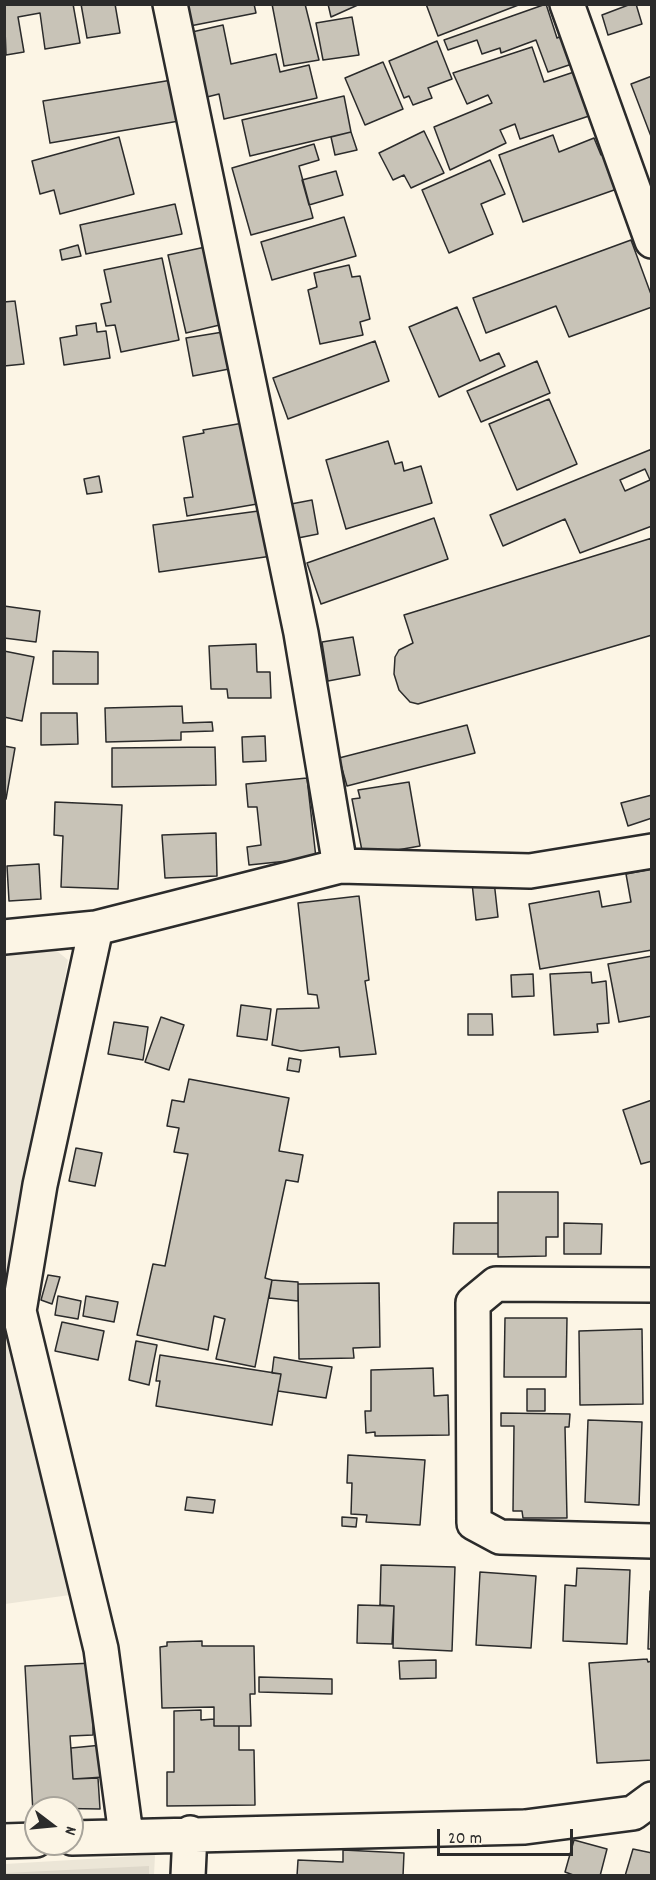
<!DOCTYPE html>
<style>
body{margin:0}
#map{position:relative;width:656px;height:1880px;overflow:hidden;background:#fcf5e5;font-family:Dekko,sans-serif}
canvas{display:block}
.frame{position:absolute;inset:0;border:6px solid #2b2b2b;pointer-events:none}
.north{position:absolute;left:24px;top:1796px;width:60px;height:60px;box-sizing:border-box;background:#fcf5e5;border:2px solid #a8a49b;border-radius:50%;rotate:106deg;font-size:16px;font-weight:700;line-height:24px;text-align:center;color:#2b2b2b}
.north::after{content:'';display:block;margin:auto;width:21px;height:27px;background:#2b2b2b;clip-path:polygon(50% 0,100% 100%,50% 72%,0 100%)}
.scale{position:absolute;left:437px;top:1829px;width:136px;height:27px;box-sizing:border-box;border:3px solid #2b2b2b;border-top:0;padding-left:8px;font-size:18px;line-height:21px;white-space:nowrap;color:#2b2b2b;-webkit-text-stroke:4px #fcf5e5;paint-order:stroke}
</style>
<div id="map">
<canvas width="656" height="1880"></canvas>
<div class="frame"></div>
<div class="north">N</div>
<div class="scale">20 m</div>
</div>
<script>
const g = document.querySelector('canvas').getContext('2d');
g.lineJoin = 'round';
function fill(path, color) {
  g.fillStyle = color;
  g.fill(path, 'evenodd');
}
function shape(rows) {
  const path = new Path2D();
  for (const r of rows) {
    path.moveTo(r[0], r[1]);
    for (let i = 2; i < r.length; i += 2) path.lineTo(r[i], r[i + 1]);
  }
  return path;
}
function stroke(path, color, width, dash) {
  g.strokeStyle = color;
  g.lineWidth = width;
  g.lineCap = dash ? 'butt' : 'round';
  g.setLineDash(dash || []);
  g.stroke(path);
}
fill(shape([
 [47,943,68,960,18,1241,77,1594,5,1604,4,953],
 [155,1855,154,1875,5,1876,5,1864]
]), '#ece6d7');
fill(shape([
 [149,1866,149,1875,5,1875,5,1873]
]), '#ded8ca');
const building = shape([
 [4,4,73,4,80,43,45,49,40,13,18,17,24,52,6,55,4,4],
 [81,4,115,4,120,33,87,38,81,4],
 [185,4,254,4,256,13,190,26,185,4],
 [272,4,305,4,319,60,284,66,272,4],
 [328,4,360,4,331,17,328,4],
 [426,4,521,4,438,36,426,4],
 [546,4,557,38,562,36,572,64,548,72,536,40,501,53,500,48,482,54,477,40,448,50,444,40,546,4],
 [631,4,636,4,642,24,608,35,602,15,631,4],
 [352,17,359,55,323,60,316,23,352,17],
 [223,25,231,64,276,54,280,72,309,65,317,98,224,119,219,94,207,97,192,32,223,25],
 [437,41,452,79,428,88,432,98,413,105,409,96,404,98,389,61,437,41],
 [532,47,544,82,574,72,589,116,520,139,515,124,500,130,506,143,450,170,434,127,492,103,488,95,467,104,453,73,532,47],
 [383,62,403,109,365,125,345,78,383,62],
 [652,76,652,139,631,84,652,76],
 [172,80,179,121,50,143,43,101,172,80],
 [344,96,351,132,250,156,242,120,344,96],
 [424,131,444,173,411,188,404,175,393,180,379,153,424,131],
 [351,132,357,150,335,155,331,137,351,132],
 [553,135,559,152,594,138,601,155,603,153,617,189,523,222,499,155,553,135],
 [119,137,134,194,60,214,54,190,40,194,32,161,119,137],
 [314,144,319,160,299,166,313,218,251,235,232,168,314,144],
 [490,160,505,194,481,204,493,234,449,253,422,190,490,160],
 [336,171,343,195,309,205,302,180,336,171],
 [175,204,182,234,86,254,80,225,175,204],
 [344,217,356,256,272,280,261,242,344,217],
 [631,240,652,297,652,307,569,337,556,306,486,333,473,298,631,240],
 [78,245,81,256,62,260,60,250,78,245],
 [210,246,228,323,186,333,168,255,210,246],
 [162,258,179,340,121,352,115,325,106,326,101,304,111,302,104,270,162,258],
 [349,265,352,277,360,276,370,319,360,322,363,335,320,344,308,290,317,287,314,273,349,265],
 [15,301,24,364,4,366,4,302,15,301],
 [457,307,480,361,499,353,505,366,439,397,409,327,457,307],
 [96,323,97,332,106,331,110,358,64,365,60,338,77,335,76,326,96,323],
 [223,332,229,369,193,376,186,338,223,332],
 [375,341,389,381,288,419,273,378,375,341],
 [537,361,550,393,481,422,467,391,537,361],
 [549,399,577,464,517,490,489,424,549,399],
 [249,422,263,503,187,516,184,498,193,497,183,437,204,433,203,430,249,422],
 [388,441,395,464,402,462,404,471,421,466,432,503,346,529,326,460,388,441],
 [652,449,652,526,580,553,565,519,503,546,490,515,652,449],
 [645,469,650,480,625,491,620,480,645,469],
 [99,476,102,492,87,494,84,479,99,476],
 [312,500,318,534,298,538,291,504,312,500],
 [266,510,272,556,159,572,153,525,266,510],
 [434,518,448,559,321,604,307,563,434,518],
 [652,538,652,635,418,704,410,702,399,690,394,674,395,657,399,650,413,643,404,615,652,538],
 [4,606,40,611,36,642,4,638,4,606],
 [353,637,360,675,328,681,322,642,353,637],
 [256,644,257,672,270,672,271,698,228,698,227,689,211,689,209,646,256,644],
 [4,651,34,657,22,721,4,717,4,651],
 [53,651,98,652,98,684,53,684,53,651],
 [182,706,183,723,212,722,213,731,181,732,181,740,106,742,105,708,182,706],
 [41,713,77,713,78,744,41,745,41,713],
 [467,725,475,753,347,786,339,758,467,725],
 [265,736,266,761,243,762,242,737,265,736],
 [4,746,15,748,6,799,4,799,4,746],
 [215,747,216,785,112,787,112,748,215,747],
 [307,778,316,858,249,865,247,847,261,845,257,807,248,807,246,784,307,778],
 [409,782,420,846,363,856,352,799,360,798,358,790,409,782],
 [652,795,652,818,628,826,621,803,652,795],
 [55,802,122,805,118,889,61,887,63,836,54,835,55,802],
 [216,833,217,876,165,878,162,835,216,833],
 [39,864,41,899,9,901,7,866,39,864],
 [652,869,652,950,540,969,529,904,599,891,602,907,631,902,626,874,652,869],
 [494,881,498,917,476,920,472,883,494,881],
 [359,896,369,980,365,981,376,1054,340,1057,339,1047,301,1051,272,1045,277,1009,319,1008,317,995,308,994,298,903,359,896],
 [652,956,652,1016,619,1022,608,964,652,956],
 [591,972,592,983,606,981,609,1023,597,1024,598,1032,554,1035,550,974,591,972],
 [533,974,534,996,512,997,511,975,533,974],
 [241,1005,271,1009,267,1040,237,1036,241,1005],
 [468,1014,492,1014,493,1035,468,1035,468,1014],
 [161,1017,184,1025,169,1070,145,1062,161,1017],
 [114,1022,148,1027,143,1060,108,1054,114,1022],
 [289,1058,301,1060,299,1072,287,1070,289,1058],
 [189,1079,289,1098,279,1151,303,1155,298,1182,286,1180,265,1278,272,1280,255,1367,216,1359,225,1319,214,1316,208,1350,137,1335,153,1264,165,1266,188,1154,174,1152,179,1128,167,1126,172,1100,184,1102,189,1079],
 [652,1100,652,1161,641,1164,623,1110,652,1100],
 [76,1148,102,1153,95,1186,69,1181,76,1148],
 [498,1192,558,1192,558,1237,546,1237,546,1256,498,1257,498,1192],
 [454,1223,498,1223,498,1254,453,1254,454,1223],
 [564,1223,602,1224,601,1254,564,1254,564,1223],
 [48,1275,60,1277,52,1304,41,1300,48,1275],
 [272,1280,298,1282,298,1301,269,1298,272,1280],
 [379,1283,380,1347,353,1348,354,1358,299,1359,298,1284,379,1283],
 [58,1296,81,1301,78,1319,55,1315,58,1296],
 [86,1296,118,1302,114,1322,83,1316,86,1296],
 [505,1318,567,1318,566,1377,504,1377,505,1318],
 [62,1322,104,1331,98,1360,55,1351,62,1322],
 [642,1329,643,1404,580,1405,579,1331,642,1329],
 [136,1341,157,1345,149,1385,129,1380,136,1341],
 [160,1355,281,1374,272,1425,156,1406,160,1381,156,1381,160,1355],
 [274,1357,332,1367,326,1398,278,1391,281,1374,272,1373,274,1357],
 [433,1368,434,1396,448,1395,449,1435,375,1436,375,1432,366,1433,365,1411,371,1411,371,1370,433,1368],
 [527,1389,545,1389,545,1411,527,1411,527,1389],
 [501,1413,570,1414,569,1427,565,1427,567,1518,523,1518,522,1511,513,1511,514,1426,501,1426,501,1413],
 [588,1420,642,1422,639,1505,585,1502,588,1420],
 [348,1455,425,1460,420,1525,366,1522,367,1515,351,1514,352,1483,347,1483,348,1455],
 [187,1497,215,1500,213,1513,185,1510,187,1497],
 [342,1517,357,1518,356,1527,342,1526,342,1517],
 [381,1565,455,1567,452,1651,393,1648,394,1606,380,1605,381,1565],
 [577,1568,630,1570,627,1644,563,1641,565,1585,576,1586,577,1568],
 [480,1572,536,1576,531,1648,476,1645,480,1572],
 [650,1591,652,1591,652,1649,648,1649,650,1591],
 [358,1605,394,1606,392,1644,357,1643,358,1605],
 [202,1641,202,1646,254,1646,255,1694,250,1694,251,1726,214,1726,214,1707,162,1708,160,1647,167,1646,167,1642,202,1641],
 [647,1659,648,1662,652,1661,652,1760,597,1763,589,1663,647,1659],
 [436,1660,436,1678,400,1679,399,1661,436,1660],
 [94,1663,93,1735,70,1736,73,1779,98,1778,100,1809,36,1808,36,1812,33,1813,25,1666,94,1663],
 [259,1677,332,1679,332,1694,259,1692,259,1677],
 [201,1710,201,1720,214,1719,214,1726,239,1726,239,1750,254,1750,255,1805,167,1806,167,1772,174,1772,174,1711,201,1710],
 [102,1745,104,1777,73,1779,71,1748,102,1745],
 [574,1840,607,1849,600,1876,576,1876,565,1872,574,1840],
 [633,1849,652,1853,652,1876,625,1876,633,1849],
 [343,1850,404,1853,403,1876,297,1876,298,1860,343,1862,343,1850]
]);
fill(building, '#c8c3b7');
stroke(building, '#2b2b2b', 1.5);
const street = shape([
 [170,4,301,633,340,866],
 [567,4,652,241],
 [96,928,40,1185,19,1311,101,1649,126,1835],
 [4,937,96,928,340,866,530,871,652,851],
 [652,1285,496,1284,473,1303,474,1523,500,1537,652,1541],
 [72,1838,525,1827,633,1813,652,1799],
 [4,1841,36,1840],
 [188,1876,190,1833]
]);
stroke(street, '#2b2b2b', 38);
stroke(street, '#fcf5e5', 33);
</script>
